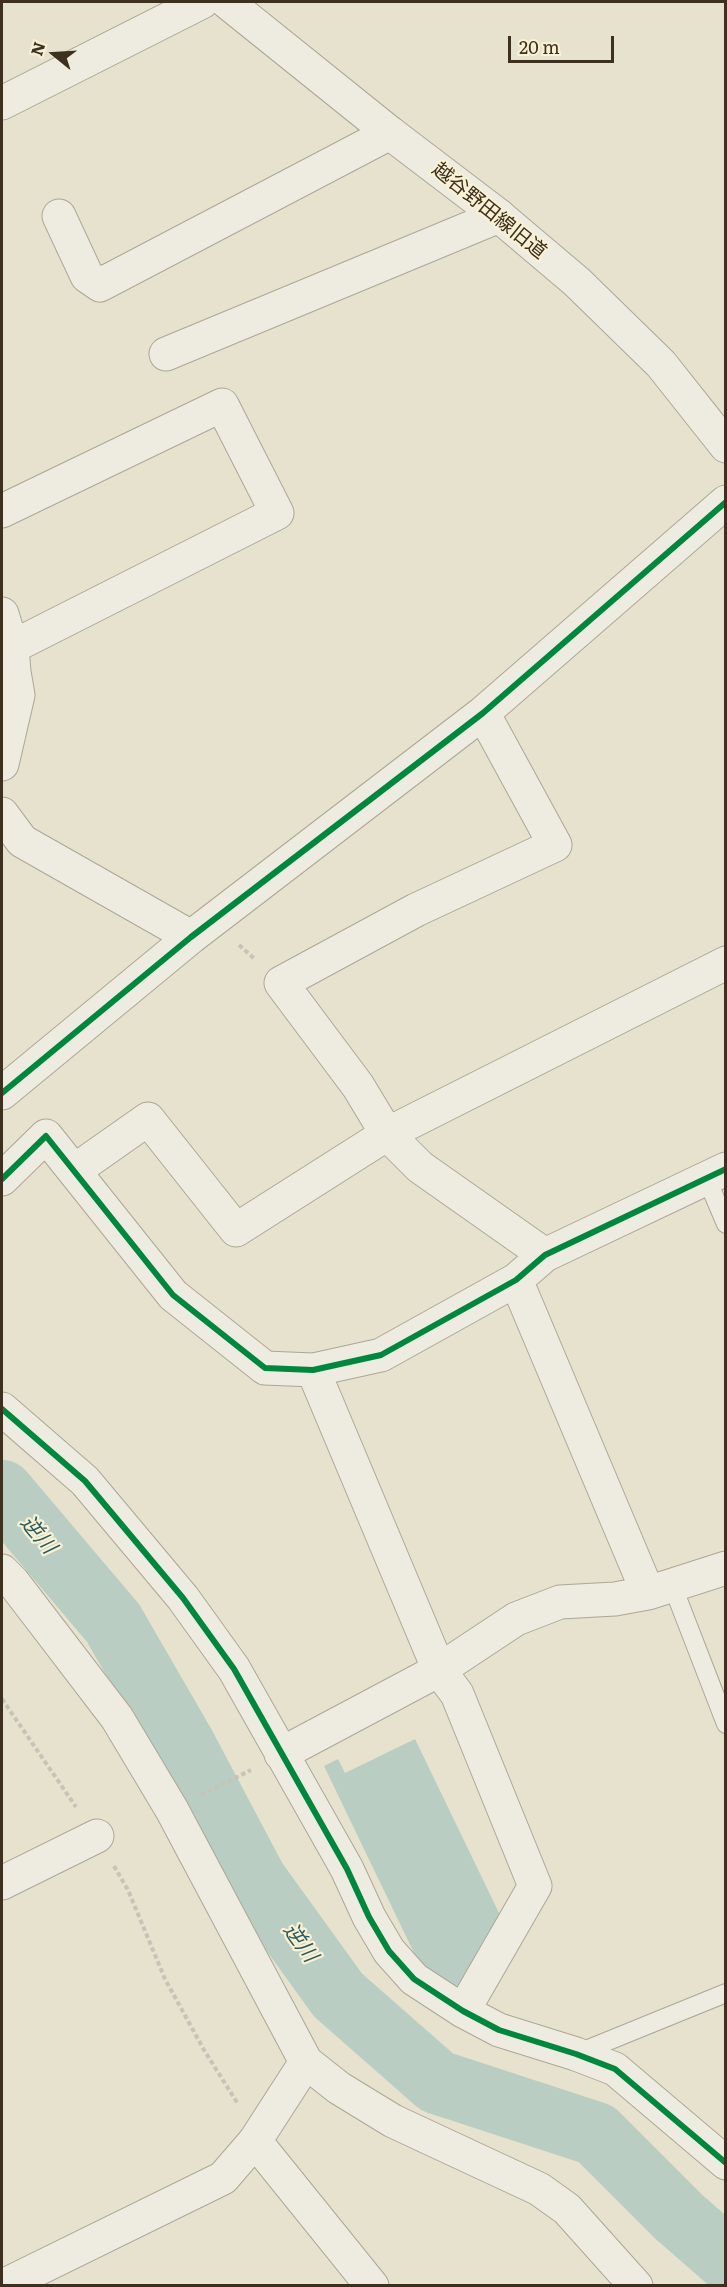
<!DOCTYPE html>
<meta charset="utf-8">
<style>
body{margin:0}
#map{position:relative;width:727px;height:2287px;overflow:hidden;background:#e6e2ce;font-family:Literata,serif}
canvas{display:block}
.frame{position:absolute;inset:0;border:3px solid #3d301e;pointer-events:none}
.north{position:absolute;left:24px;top:24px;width:60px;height:60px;-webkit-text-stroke:4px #f8f1d4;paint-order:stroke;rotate:288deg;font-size:16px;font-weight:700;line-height:24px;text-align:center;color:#3d301e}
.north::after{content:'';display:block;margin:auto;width:21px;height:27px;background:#3d301e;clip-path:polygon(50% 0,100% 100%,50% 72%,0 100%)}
.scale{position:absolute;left:508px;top:36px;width:106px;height:27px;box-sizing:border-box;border:3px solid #3d301e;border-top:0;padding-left:8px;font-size:18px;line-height:21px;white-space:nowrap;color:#3d301e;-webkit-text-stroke:4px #f8f1d4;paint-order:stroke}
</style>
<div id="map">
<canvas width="727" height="2287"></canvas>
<div class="frame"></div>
<div class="north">N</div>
<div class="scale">20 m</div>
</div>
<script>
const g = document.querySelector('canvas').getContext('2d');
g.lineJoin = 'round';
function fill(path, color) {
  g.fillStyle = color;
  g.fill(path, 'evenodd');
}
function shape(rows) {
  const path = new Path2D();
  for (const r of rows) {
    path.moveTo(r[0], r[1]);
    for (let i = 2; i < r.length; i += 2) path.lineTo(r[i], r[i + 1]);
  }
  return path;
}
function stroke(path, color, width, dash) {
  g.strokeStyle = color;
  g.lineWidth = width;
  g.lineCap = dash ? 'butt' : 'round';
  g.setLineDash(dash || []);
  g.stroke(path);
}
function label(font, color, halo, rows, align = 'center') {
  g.font = font + ' Literata,"Noto Sans JP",serif';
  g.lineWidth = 4.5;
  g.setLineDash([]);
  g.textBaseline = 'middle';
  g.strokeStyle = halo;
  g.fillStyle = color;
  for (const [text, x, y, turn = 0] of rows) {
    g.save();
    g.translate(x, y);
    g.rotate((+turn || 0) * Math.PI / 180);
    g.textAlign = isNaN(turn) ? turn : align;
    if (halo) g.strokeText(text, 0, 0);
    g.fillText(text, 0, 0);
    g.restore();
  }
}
fill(shape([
 [415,1739,500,1915,468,1979,456,1986,446,1983,428,1970,415,1955,324,1766,338,1759,345,1773]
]), '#b9cdc3');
stroke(shape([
 [2,1492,113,1623,183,1744,255,1880,338,1995,437,2082,596,2134,679,2217,726,2258]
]), '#b9cdc3', 64);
const service = shape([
 [706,1177,726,1224],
 [673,1587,726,1724],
 [576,2054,726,1993]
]);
const minor = shape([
 [2,103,202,2],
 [59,216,87,276,100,285,390,133],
 [166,354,499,216],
 [2,511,222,405,277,513,12,647],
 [2,614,12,647,14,672,18,695,2,764],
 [483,713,555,845,416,910,281,983,358,1086,387,1134,420,1167,545,1255],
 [2,814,22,841,191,937],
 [2,1093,191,937,483,713,726,502],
 [74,1171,148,1119,236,1230,387,1134,726,963],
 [2,1179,46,1136,173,1295,265,1368,313,1370,381,1355,516,1280,545,1255,726,1169],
 [516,1280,648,1593],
 [313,1370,439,1670,457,1694,535,1886,463,2011],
 [2,1409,85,1481,183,1598,234,1669,347,1869,369,1917,389,1951,414,1979,463,2011,499,2030,576,2054,615,2069,726,2163],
 [2,1571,13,1582,117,1718,172,1810,306,2062,339,2088,393,2121,539,2189,567,2209,636,2286],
 [281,1754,439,1670,516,1619,560,1602,615,1599,648,1593,726,1568],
 [2,1883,97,1836],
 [3,2286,223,2178,255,2141,306,2062]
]);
const tertiary = shape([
 [227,2,390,133,499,216,577,282,661,364,726,446],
 [255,2141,372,2286]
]);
stroke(service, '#aca797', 20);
stroke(minor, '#aca797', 35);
stroke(tertiary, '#aca797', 35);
stroke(shape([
 [239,945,256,960],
 [2,1699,76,1807],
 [201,1795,251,1770],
 [114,1866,128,1890,165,1979,204,2050,238,2104]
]), '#c7c3b7', 4, [4.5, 3]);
stroke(service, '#eeebe0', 18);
stroke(minor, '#eeebe0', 33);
stroke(tertiary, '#eeebe0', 33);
stroke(shape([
 [2,1093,191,937,483,713,726,502],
 [2,1179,46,1136,173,1295,265,1368,313,1370,381,1355,516,1280,545,1255,726,1169],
 [2,1409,85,1481,183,1598,234,1669,347,1869,369,1917,389,1951,414,1979,463,2011,499,2030,576,2054,615,2069,726,2163]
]), '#00873e', 6);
label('20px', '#3d301e', '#f8f1d4', [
 ["越谷野田線旧道",489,211,39]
]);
label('italic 21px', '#2c5b5d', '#f8f1d4', [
 ["逆川",38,1535,50],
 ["逆川",300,1943,54]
]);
</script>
